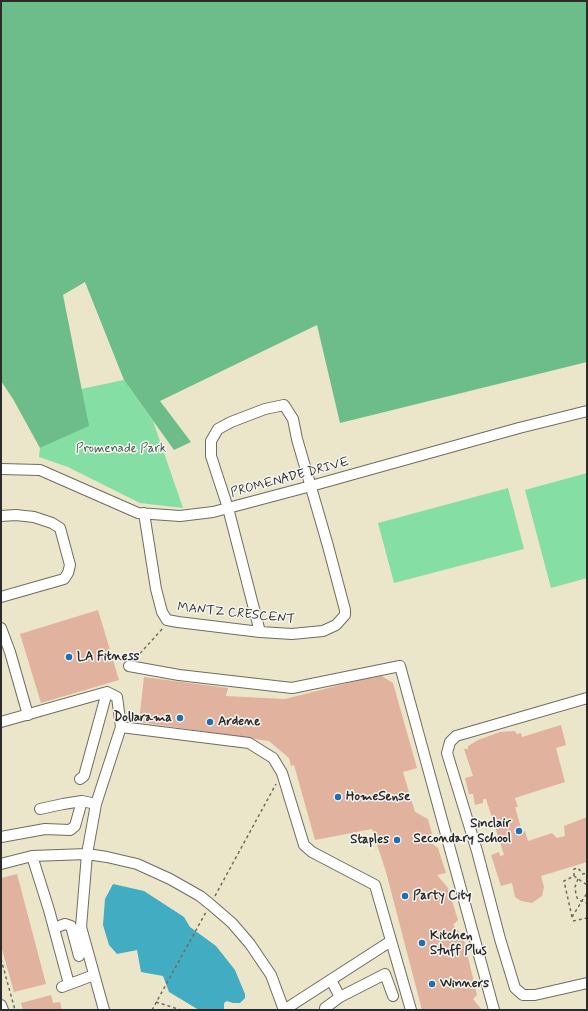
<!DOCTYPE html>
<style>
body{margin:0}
#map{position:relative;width:588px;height:1011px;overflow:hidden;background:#ebe6c9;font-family:Mynerve,sans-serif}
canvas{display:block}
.frame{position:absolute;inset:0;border:2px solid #2b2b2b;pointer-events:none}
</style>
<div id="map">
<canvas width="588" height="1011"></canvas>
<div class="frame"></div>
</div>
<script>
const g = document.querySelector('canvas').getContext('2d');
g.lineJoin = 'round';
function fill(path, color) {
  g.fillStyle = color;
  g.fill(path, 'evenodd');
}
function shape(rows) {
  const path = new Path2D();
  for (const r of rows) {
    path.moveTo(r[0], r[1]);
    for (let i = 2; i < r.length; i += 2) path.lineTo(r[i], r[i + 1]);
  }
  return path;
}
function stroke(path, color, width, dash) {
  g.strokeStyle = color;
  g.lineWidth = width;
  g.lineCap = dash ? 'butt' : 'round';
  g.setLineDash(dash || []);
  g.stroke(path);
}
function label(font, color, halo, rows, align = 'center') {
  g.font = font + ' Mynerve,sans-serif';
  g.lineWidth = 3;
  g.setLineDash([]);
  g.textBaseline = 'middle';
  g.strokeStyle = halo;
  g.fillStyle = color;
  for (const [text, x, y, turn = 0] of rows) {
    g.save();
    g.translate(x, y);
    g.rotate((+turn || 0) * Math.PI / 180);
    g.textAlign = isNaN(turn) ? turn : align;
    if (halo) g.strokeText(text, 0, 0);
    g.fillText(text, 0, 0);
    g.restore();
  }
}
fill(shape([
 [124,380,153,421,183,508,140,503,68,467,39,457,40,448,88,426,81,389],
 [587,473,587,578,551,588,525,490],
 [508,488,524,549,394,583,378,523]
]), '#85dea3');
fill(shape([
 [1,1,587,1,587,362,340,423,317,325,160,401,191,442,174,450,124,380,85,282,63,295,89,426,40,448,13,399,1,381]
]), '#6cbd89');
fill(shape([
 [113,884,144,891,184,917,190,927,216,946,235,970,245,994,245,998,240,1003,233,1003,227,1001,224,1003,224,1009,222,1010,199,1010,169,992,163,976,141,972,137,950,117,954,109,945,103,925,105,899]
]), '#42acc2');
fill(shape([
 [98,610,119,680,41,703,20,634],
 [380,675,393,683,417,768,403,772,415,812,428,819,432,834,427,840,438,848,446,873,437,875,448,888,458,920,453,925,463,936,477,995,473,999,482,1010,422,1010,386,872,372,829,315,840,294,765,291,766,289,758,269,741,139,722,144,677,228,688,226,696,285,699],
 [561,725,566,745,556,748,565,782,515,798,518,807,515,807,522,831,525,831,528,841,552,833,557,838,565,836,564,826,587,817,587,862,541,876,544,887,542,896,532,903,521,901,515,897,512,883,501,886,491,855,499,852,500,856,504,855,486,799,483,799,483,803,475,805,473,794,469,794,465,778,473,776,464,749,468,749,468,746,478,740,500,732,515,731,517,734,521,733,522,737],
 [17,874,46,984,14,992,1,946,1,878],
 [51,995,53,1003,60,1002,62,1010,23,1010,21,1003]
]), '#e1b29e');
const minor = shape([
 [1,469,40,470,138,513,180,516,213,512,311,486,519,428,587,411],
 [144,513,156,589,162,612,167,620,178,622,260,632,292,634,323,631,336,625,345,615,345,610,328,546,297,439,293,419,284,405,265,409,231,422,218,429,211,441,211,456,228,508,260,632],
 [1,516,16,515,34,517,52,523,60,528,70,565,68,573,64,579,1,597],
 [1,628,10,652,28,715],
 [129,666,179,675,292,688,400,666,494,1010],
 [587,698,456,736,450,742,447,753,477,851,500,939,515,988,523,995,535,995,587,983],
 [1,722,107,692,117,697,121,727],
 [80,779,84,776,107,692],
 [40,809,63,804,82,801,96,804],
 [1,837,45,829,70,830,75,826,82,801],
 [32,856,49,910,69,984],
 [1,864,32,856,87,854,107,857,137,864,170,879,200,896,210,904,232,923,250,944,271,975,284,1010],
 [54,928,65,924,71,926,79,956],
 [62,987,94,975],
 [340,997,385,974,393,996],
 [1,1005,3,1010],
 [104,1010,81,927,87,854,96,804,121,727,249,743,273,758,282,773,304,845,312,852,375,885,411,1010],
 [284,1010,391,941],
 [327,1010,325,1008,340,997,331,980]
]);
stroke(minor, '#6e6c62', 12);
stroke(shape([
 [136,658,163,628],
 [574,876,574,869,578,868,583,874,587,873],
 [578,879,575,887,576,895,578,900,587,903],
 [215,896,276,784],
 [572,917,564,881,574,876,587,885],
 [572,917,587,893],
 [573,921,587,918],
 [1,959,15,1010],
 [156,1002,181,1010],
 [152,1010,206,912]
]), '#6e6c62', 1.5, [3, 3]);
stroke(minor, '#fff', 10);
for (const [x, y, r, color] of [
 [69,657,4,"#1f6fb2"],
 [180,718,4,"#1f6fb2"],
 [210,722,4,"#1f6fb2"],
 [338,797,4,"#1f6fb2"],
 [519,831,4,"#1f6fb2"],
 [397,840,4,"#1f6fb2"],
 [405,896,4,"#1f6fb2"],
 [422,943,4,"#1f6fb2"],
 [432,984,4,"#1f6fb2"]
]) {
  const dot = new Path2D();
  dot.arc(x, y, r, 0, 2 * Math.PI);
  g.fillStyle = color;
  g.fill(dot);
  stroke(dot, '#f6f6f2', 1.5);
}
label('13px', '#425849', '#f6f6f2', [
 ["Promenade Park",121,449]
]);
label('13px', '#2b2b2b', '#f6f6f2', [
 ["PROMENADE DRIVE",290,478,-15],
 ["MANTZ CRESCENT",236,614,6]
]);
label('bold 13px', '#2b2b2b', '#f6f6f2', [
 ["LA Fitness",77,657],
 ["Dollarama",172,718,"right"],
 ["Ardene",218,722],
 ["HomeSense",346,797],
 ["Sinclair",511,824,"right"],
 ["Secondary School",511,839,"right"],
 ["Staples",389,840,"right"],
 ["Party City",413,896],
 ["Kitchen",430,936],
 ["Stuff Plus",430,951],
 ["Winners",440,984]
], 'left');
</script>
